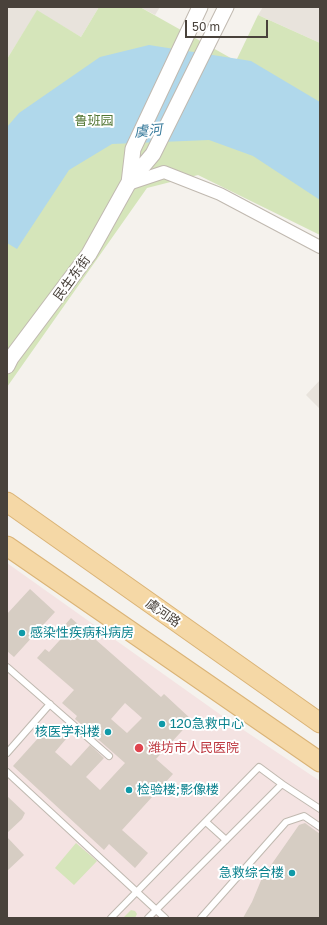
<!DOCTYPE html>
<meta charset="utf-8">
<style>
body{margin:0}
#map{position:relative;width:327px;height:925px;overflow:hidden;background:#f5f2ed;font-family:"Golos Text",sans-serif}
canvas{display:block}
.frame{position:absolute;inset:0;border:8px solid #49423b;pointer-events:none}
.scale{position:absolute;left:185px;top:20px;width:83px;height:18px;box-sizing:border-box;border:2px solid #49423b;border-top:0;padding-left:5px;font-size:12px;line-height:14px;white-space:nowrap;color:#49423b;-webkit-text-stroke:3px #fff;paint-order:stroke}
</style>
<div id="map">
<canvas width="327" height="925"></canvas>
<div class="frame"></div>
<div class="scale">50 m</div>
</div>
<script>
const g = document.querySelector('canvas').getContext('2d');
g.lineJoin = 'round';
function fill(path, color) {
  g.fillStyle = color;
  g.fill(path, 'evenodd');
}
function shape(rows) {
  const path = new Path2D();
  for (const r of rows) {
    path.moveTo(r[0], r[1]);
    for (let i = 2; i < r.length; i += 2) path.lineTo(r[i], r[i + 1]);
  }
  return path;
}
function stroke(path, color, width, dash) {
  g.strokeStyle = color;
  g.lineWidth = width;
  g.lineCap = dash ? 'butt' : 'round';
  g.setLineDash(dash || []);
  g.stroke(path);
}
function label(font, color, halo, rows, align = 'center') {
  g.font = font + ' "Golos Text","Noto Sans SC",sans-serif';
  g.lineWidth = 4;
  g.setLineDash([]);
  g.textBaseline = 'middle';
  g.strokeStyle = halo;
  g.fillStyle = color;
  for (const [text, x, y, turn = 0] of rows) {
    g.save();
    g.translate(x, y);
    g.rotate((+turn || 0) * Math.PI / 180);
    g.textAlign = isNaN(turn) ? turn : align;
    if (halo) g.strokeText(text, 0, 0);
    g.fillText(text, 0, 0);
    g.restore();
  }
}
fill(shape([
 [7,7,99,7,81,37,37,11,7,59],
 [140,7,160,7,155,15],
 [263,7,320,7,320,43,258,15],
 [320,380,320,409,306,395]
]), '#e8e3dc');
fill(shape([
 [7,563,221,715,320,781,320,918,7,918]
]), '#f4e3e2');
fill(shape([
 [99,7,140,7,236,61,258,15,320,43,320,235,198,175,147,188,7,387,7,59,37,10,81,37],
 [76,843,97,861,74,885,55,868],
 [131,910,135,911,137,914,135,918,123,918]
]), '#d5e5ba');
fill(shape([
 [149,45,251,61,320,102,320,200,253,156,209,140,112,144,69,170,17,249,7,243,7,127,19,113,100,57]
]), '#b0d8eb');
fill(shape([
 [30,589,55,612,14,657,7,651,7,614],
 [71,618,161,697,164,694,192,720,156,759,173,774,122,830,148,853,135,868,109,844,104,850,13,766,50,725,66,739,55,752,71,766,90,745,104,758,86,777,100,790,125,763,75,719,77,716,62,703,74,690,37,658,45,649,49,652,69,630,64,626],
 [125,703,142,718,127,733,111,719],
 [7,796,25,813,22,819,7,833],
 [305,823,320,834,320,918,243,918,252,902,262,878,299,825],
 [7,837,24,855,7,871]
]), '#d6cdc3');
const service = shape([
 [7,667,109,756],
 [7,753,50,704],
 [7,772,165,918],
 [282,784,320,809],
 [206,822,226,840],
 [111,918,259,767,282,784,148,918],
 [201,918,286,822,304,816,320,827]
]);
const minor = shape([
 [128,184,164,172,220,194,320,247]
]);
const tertiary = shape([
 [129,183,133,149,200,7],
 [7,366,11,358,89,254,128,184,153,154,226,7]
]);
const primary = shape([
 [7,502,320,723],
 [7,546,320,762]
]);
stroke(service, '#c0b9b0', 8);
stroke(minor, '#c0b9b0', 14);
stroke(tertiary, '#c0b9b0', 17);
stroke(primary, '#dab376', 21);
stroke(service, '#fff', 6);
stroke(minor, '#fff', 12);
stroke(tertiary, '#fff', 15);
stroke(primary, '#f5d8a6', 19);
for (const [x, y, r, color] of [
 [22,633,4,"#0f9aa8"],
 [162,724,4,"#0f9aa8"],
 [108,732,4,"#0f9aa8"],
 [139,748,5,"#e0444e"],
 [129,790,4,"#0f9aa8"],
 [292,873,4,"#0f9aa8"]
]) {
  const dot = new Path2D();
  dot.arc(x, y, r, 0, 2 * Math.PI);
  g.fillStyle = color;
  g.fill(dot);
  stroke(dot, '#fff', 1.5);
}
label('13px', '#527633', '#fff', [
 ["鲁班园",94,121]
]);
label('13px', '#49423b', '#fff', [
 ["民生东街",72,278,-54],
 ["虞河路",163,613,35]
]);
label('13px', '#0d838f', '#fff', [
 ["感染性疾病科病房",30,633],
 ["120急救中心",170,724],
 ["核医学科楼",100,732,"right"],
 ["检验楼;影像楼",137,790],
 ["急救综合楼",284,873,"right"]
], 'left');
label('13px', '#be3a42', '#fff', [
 ["潍坊市人民医院",148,748]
], 'left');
label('italic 14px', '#397b9c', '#fff', [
 ["虞河",148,131,-5]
]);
</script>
